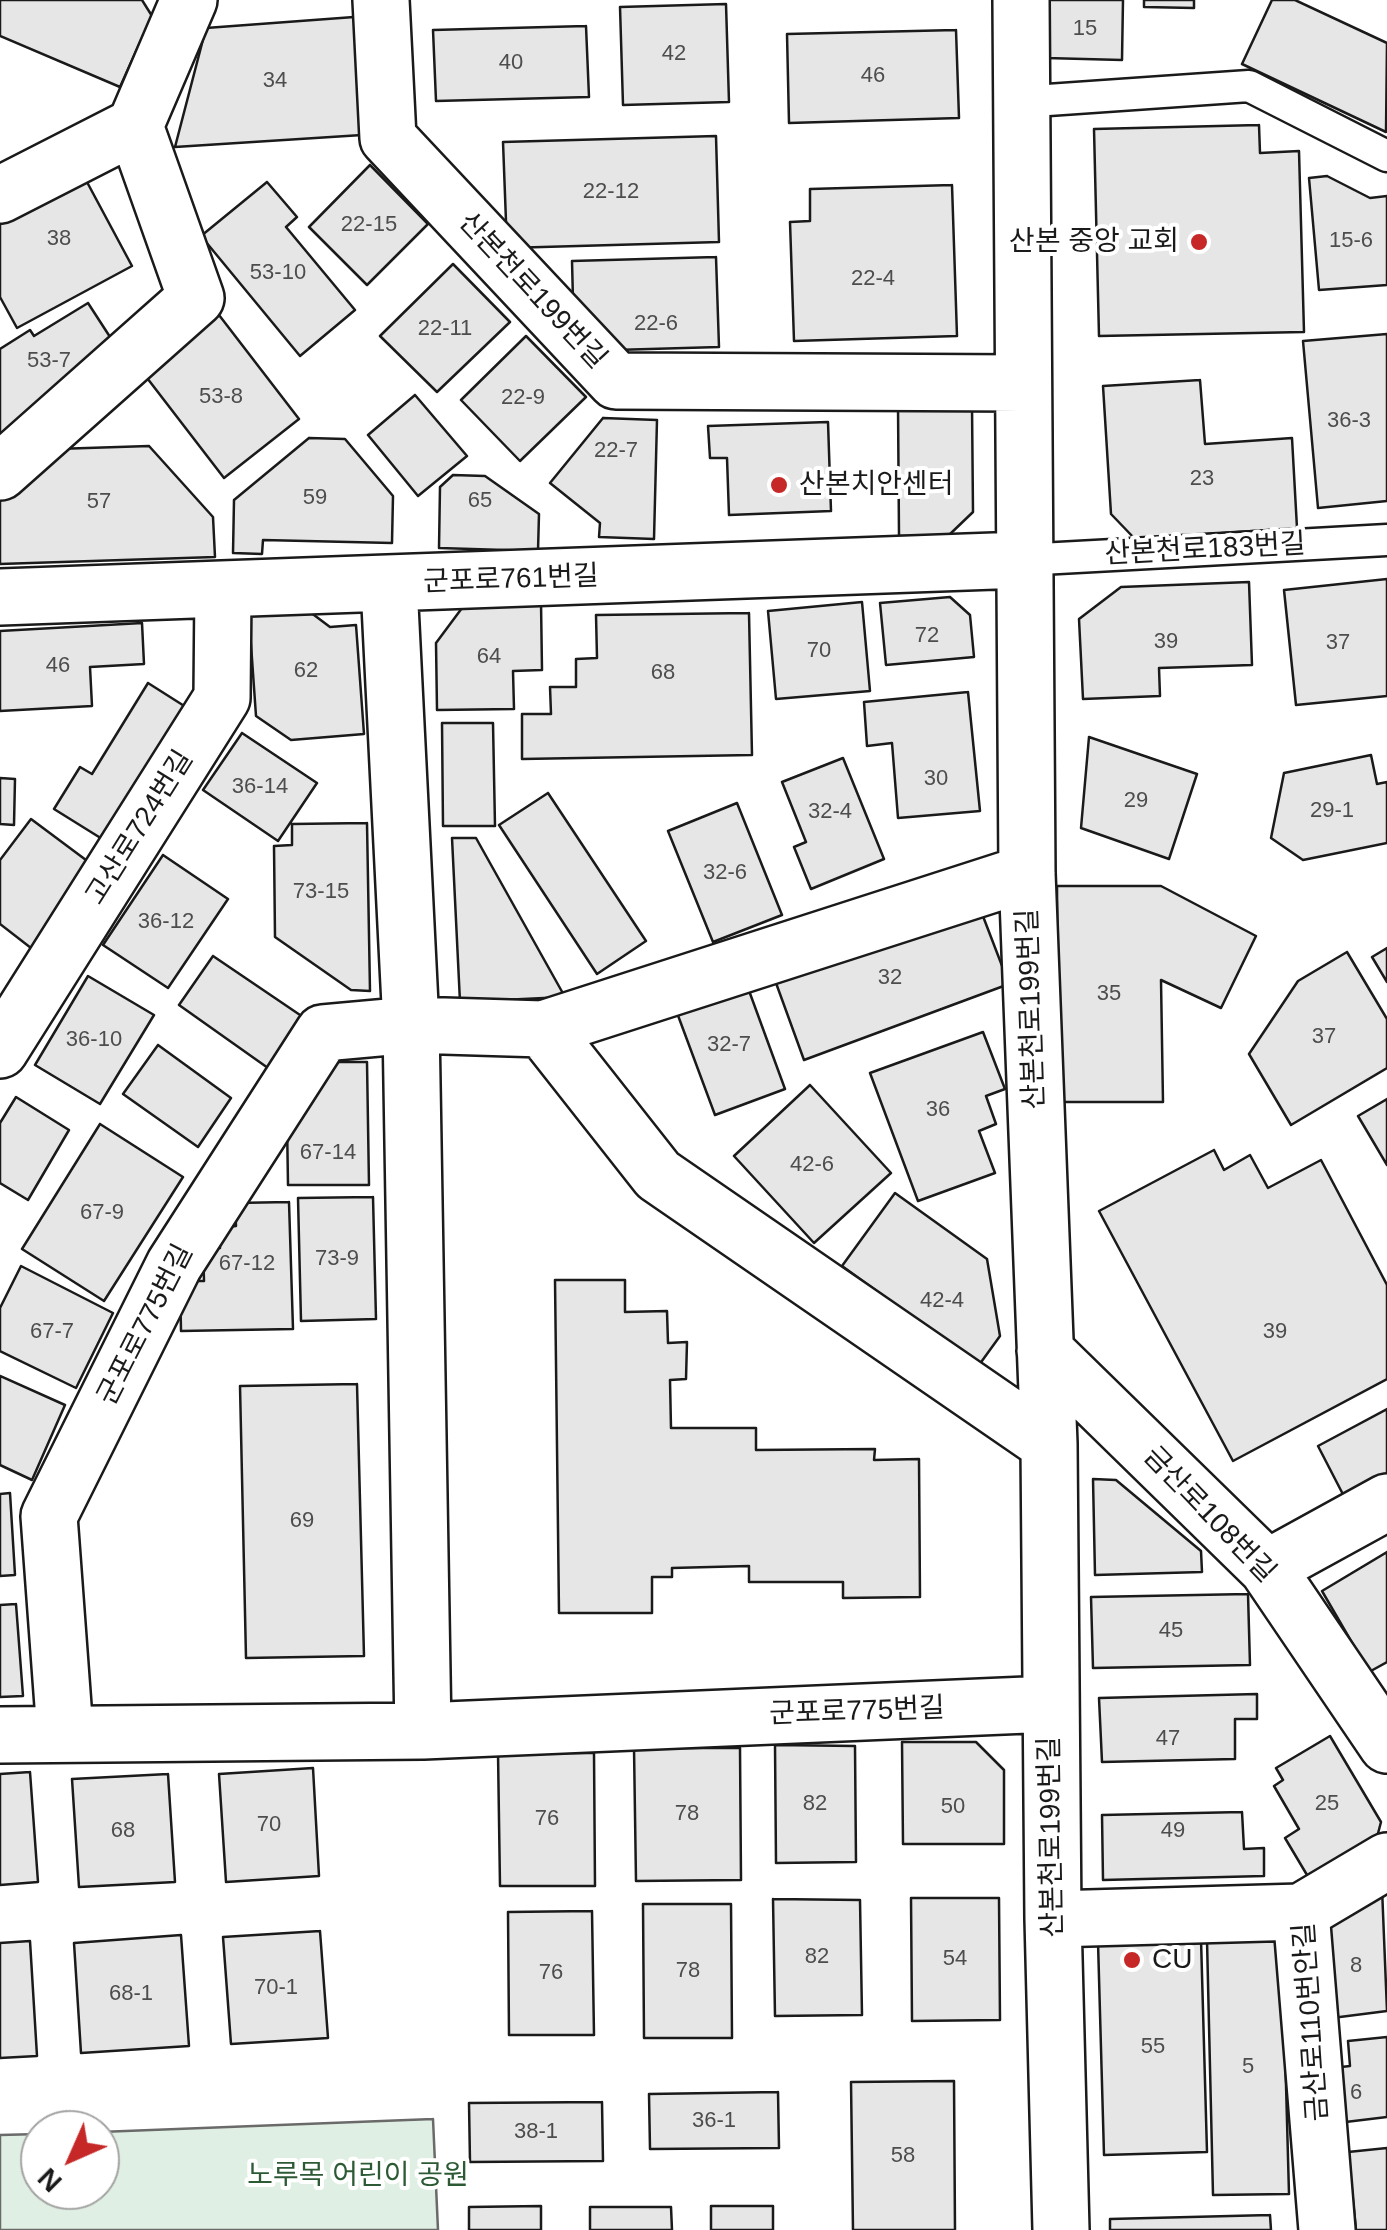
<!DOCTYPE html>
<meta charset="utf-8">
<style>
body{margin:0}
#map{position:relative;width:1387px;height:2230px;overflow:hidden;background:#fff;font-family:Arial,sans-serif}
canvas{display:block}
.north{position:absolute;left:20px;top:2110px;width:100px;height:100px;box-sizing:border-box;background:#fff;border:2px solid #a3a3a3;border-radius:50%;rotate:225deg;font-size:28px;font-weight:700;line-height:40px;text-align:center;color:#1a1a1a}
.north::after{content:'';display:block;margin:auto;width:35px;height:45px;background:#c62828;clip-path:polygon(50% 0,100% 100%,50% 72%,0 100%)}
</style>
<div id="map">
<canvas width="1387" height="2230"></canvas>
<div class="north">N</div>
</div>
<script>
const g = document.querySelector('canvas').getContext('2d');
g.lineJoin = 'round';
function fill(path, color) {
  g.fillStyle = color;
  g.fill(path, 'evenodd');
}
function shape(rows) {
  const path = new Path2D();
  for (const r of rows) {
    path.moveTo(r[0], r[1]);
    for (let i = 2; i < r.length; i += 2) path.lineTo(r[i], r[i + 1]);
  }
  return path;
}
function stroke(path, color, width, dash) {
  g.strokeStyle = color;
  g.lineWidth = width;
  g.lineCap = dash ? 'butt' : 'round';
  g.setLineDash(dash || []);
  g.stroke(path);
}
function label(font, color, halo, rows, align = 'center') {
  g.font = font + ' Arial,"Noto Sans KR",sans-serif';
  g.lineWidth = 8;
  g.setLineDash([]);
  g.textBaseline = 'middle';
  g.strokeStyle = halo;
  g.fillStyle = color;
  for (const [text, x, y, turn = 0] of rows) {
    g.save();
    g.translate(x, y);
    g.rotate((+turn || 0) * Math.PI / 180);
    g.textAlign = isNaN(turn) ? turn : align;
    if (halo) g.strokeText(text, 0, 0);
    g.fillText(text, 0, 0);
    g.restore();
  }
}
const green = shape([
 [433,2119,438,2230,0,2230,0,2135,40,2134,40,2190,100,2190,100,2132,433,2119]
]);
fill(green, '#e0efe3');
stroke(green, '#6a6a6a', 2.5);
const building = shape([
 [0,0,142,0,152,16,120,87,0,36,0,0],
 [1047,0,1123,0,1122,60,1046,58,1047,0],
 [1144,0,1194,0,1194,8,1144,7,1144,0],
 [1272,0,1295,0,1387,43,1386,132,1242,64,1272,0],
 [726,4,729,102,623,105,620,7,726,4],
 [354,17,362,135,175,147,206,28,354,17],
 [586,26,589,97,436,101,433,30,586,26],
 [956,30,959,118,789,123,787,34,956,30],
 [1259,125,1260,153,1299,151,1304,332,1099,336,1094,129,1259,125],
 [716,136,719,242,507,248,503,142,716,136],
 [370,165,428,224,367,285,309,227,370,165],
 [80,169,132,266,17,328,0,297,0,212,80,169],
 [1327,176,1370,198,1387,196,1387,285,1319,290,1309,178,1327,176],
 [267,182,297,217,286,227,355,310,300,356,201,236,267,182],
 [952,185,957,336,794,341,790,222,810,221,810,189,952,185],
 [716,257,719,347,615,350,573,300,572,261,716,257],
 [453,264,510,322,437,392,380,336,453,264],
 [88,303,112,340,93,352,104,370,0,434,0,349,30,330,34,336,88,303],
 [219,315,299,419,224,478,144,374,219,315],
 [1387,334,1387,501,1318,508,1303,341,1387,334],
 [526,336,586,397,520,461,461,400,526,336],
 [1200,380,1205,444,1292,438,1297,528,1135,539,1111,514,1103,386,1200,380],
 [415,395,467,456,418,496,368,435,415,395],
 [898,405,972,405,973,512,948,536,899,536,898,405],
 [603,418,657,420,654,539,599,537,600,523,550,483,603,418],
 [828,422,831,511,729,515,727,458,710,458,708,426,828,422],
 [309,438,345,439,393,496,392,543,263,540,262,554,233,553,234,500,309,438],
 [149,446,213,517,215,557,0,564,0,486,56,449,149,446],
 [453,475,485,476,539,514,538,551,439,548,440,487,453,475],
 [1387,579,1387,696,1296,705,1284,590,1387,579],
 [1249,582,1252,665,1159,668,1160,696,1083,699,1079,619,1121,587,1249,582],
 [950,597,970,615,974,657,886,665,880,603,950,597],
 [541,602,542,670,513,671,514,709,437,710,436,643,465,604,541,602],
 [862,602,870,691,776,699,768,611,862,602],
 [310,612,330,627,356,625,364,734,291,740,256,716,249,616,310,612],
 [749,613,752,755,522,759,522,714,551,714,550,687,576,687,576,659,597,658,596,615,749,613],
 [142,623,144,664,90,667,92,706,0,711,0,631,142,623],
 [148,683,189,709,107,842,54,809,80,767,92,774,148,683],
 [968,692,980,811,898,818,892,743,867,746,864,702,968,692],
 [442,723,493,723,495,826,443,826,442,723],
 [242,733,317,783,278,841,203,790,242,733],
 [1089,737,1197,774,1169,859,1081,828,1089,737],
 [1371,755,1377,784,1387,782,1387,843,1303,860,1271,838,1284,773,1371,755],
 [843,758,884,859,811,889,794,847,806,842,782,782,843,758],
 [0,778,15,779,14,825,0,824,0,778],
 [548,793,646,941,597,974,499,825,548,793],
 [737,803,782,915,713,942,668,831,737,803],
 [31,819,94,866,31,948,0,924,0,860,31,819],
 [367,823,370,991,351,990,275,937,274,846,292,845,292,824,367,823],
 [452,838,476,838,565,997,460,1002,452,838],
 [163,855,228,899,168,988,103,945,163,855],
 [1057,886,1161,886,1256,936,1221,1008,1161,980,1163,1102,1058,1102,1057,886],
 [976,898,1009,984,804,1060,772,972,976,898],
 [1387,948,1387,982,1372,957,1387,948],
 [1347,952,1387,1019,1387,1068,1291,1125,1249,1054,1298,981,1347,952],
 [213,956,303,1017,268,1068,179,1005,213,956],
 [88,976,154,1015,100,1104,35,1065,88,976],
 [744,977,785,1089,715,1115,673,1002,744,977],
 [983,1032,1005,1089,986,1096,996,1124,979,1131,995,1173,918,1201,870,1073,983,1032],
 [158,1045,231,1098,198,1147,123,1094,158,1045],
 [317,1062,367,1062,369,1185,288,1185,287,1122,317,1062],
 [810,1085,891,1173,814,1243,734,1156,810,1085],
 [16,1097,69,1130,28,1200,0,1183,0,1123,16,1097],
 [1387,1099,1387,1165,1358,1116,1387,1099],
 [100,1124,183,1177,104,1301,22,1249,100,1124],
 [1214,1150,1224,1170,1250,1155,1268,1188,1321,1160,1387,1285,1387,1379,1233,1461,1099,1211,1214,1150],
 [895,1193,987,1259,1000,1336,979,1365,842,1266,895,1193],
 [373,1197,376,1319,301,1321,298,1198,373,1197],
 [289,1202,293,1329,181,1331,180,1281,204,1281,203,1247,220,1248,219,1228,236,1226,235,1203,289,1202],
 [21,1266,113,1313,76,1388,0,1351,0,1308,21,1266],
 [555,1280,625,1280,625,1312,667,1311,668,1343,687,1342,686,1379,670,1380,671,1428,756,1428,756,1450,875,1449,874,1460,919,1459,920,1597,843,1598,843,1582,749,1582,749,1566,672,1568,672,1577,652,1577,652,1613,559,1613,555,1280],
 [0,1376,65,1405,32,1480,0,1465,0,1376],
 [357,1384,364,1656,246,1658,240,1386,357,1384],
 [1387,1409,1387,1485,1349,1506,1318,1446,1387,1409],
 [1093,1479,1116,1480,1201,1551,1202,1572,1095,1575,1093,1479],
 [10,1493,15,1575,0,1576,0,1494,10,1493],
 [1387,1552,1387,1662,1369,1672,1322,1591,1387,1552],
 [1248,1594,1250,1665,1093,1668,1091,1597,1248,1594],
 [16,1604,23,1696,0,1697,0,1605,16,1604],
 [1257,1694,1257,1719,1235,1719,1235,1759,1102,1762,1099,1698,1257,1694],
 [1330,1736,1381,1822,1376,1841,1310,1880,1285,1838,1299,1829,1274,1786,1283,1780,1276,1768,1330,1736],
 [902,1742,976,1742,1004,1770,1004,1844,903,1844,902,1742],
 [775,1745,855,1746,856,1862,776,1863,775,1745],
 [634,1748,740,1748,741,1880,636,1881,634,1748],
 [498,1753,594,1753,595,1886,500,1886,498,1753],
 [313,1768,319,1876,226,1882,219,1774,313,1768],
 [30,1772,38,1882,0,1885,0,1774,30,1772],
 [168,1774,175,1882,79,1887,72,1779,168,1774],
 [1242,1812,1244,1849,1264,1848,1264,1876,1103,1880,1102,1815,1242,1812],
 [1382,1888,1387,2011,1332,2018,1319,1919,1382,1888],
 [911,1898,999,1898,1000,2020,912,2021,911,1898],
 [773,1899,860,1900,862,2015,775,2016,773,1899],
 [643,1904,731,1904,732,2038,644,2038,643,1904],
 [592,1911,594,2035,509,2035,508,1912,592,1911],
 [320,1931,328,2038,231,2044,223,1937,320,1931],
 [181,1935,189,2046,81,2053,74,1943,181,1935],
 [1282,1938,1289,2194,1213,2195,1207,1940,1282,1938],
 [1201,1939,1207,2152,1104,2155,1098,1942,1201,1939],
 [30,1941,37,2056,0,2058,0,1943,30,1941],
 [1387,2037,1387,2117,1329,2124,1323,2069,1350,2066,1348,2041,1387,2037],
 [954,2081,955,2230,853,2230,851,2082,954,2081],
 [778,2092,779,2148,650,2149,649,2094,778,2092],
 [602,2102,603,2161,470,2162,469,2103,602,2102],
 [1387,2148,1387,2230,1356,2230,1348,2152,1387,2148],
 [541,2206,541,2230,469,2230,469,2207,541,2206],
 [711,2206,773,2206,773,2230,711,2230,711,2206],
 [590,2207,671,2207,672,2230,590,2230,590,2207],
 [1270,2215,1271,2230,1110,2230,1110,2219,1270,2215]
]);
fill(building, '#e6e6e6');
stroke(building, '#1a1a1a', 2.5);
const lane = shape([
 [1019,102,1249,86,1387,156],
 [1022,560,1387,540]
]);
const street = shape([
 [381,0,388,138,616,381,1021,383],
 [1021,0,1027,873,1049,1444,1053,1919,1061,2230],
 [0,195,135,126,189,0],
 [0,472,196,298,135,126],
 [389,585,411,1025,423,1731],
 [0,597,1022,560],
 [543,1029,1027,873],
 [0,1050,222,698,223,589],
 [1045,1351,1267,1568,1387,1745],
 [1267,1568,1387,1502],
 [65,1733,49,1516,174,1265,323,1033,411,1025,543,1029,658,1175,1049,1444],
 [0,1735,423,1731,1050,1704],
 [1053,1919,1301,1912],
 [1327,2230,1301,1912,1387,1861]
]);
stroke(lane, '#1a1a1a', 35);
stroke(street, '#1a1a1a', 60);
stroke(lane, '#fff', 30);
stroke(street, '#fff', 55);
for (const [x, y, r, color] of [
 [1199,242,10,"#c62828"],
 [779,485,10,"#c62828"],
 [1132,1960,10,"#c62828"]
]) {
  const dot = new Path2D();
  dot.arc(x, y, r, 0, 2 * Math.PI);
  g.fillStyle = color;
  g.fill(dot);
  stroke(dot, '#fff', 4);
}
label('22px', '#4d4d4d', null, [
 ["15",1085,29],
 ["42",674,54],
 ["40",511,63],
 ["46",873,76],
 ["34",275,81],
 ["22-12",611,192],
 ["22-15",369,225],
 ["38",59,239],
 ["15-6",1351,241],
 ["53-10",278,273],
 ["22-4",873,279],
 ["22-6",656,324],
 ["22-11",445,329],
 ["53-7",49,361],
 ["53-8",221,397],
 ["22-9",523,398],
 ["36-3",1349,421],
 ["22-7",616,451],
 ["23",1202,479],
 ["59",315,498],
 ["65",480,501],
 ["57",99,502],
 ["72",927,636],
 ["39",1166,642],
 ["37",1338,643],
 ["70",819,651],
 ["64",489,657],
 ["46",58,666],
 ["62",306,671],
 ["68",663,673],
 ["30",936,779],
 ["36-14",260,787],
 ["29",1136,801],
 ["29-1",1332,811],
 ["32-4",830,812],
 ["32-6",725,873],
 ["73-15",321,892],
 ["36-12",166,922],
 ["32",890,978],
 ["35",1109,994],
 ["37",1324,1037],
 ["36-10",94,1040],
 ["32-7",729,1045],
 ["36",938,1110],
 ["67-14",328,1153],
 ["42-6",812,1165],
 ["67-9",102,1213],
 ["73-9",337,1259],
 ["67-12",247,1264],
 ["42-4",942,1301],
 ["67-7",52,1332],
 ["39",1275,1332],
 ["69",302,1521],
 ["45",1171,1631],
 ["47",1168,1739],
 ["82",815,1804],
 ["25",1327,1804],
 ["50",953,1807],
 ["78",687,1814],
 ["76",547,1819],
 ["70",269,1825],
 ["68",123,1831],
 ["49",1173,1831],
 ["82",817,1957],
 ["54",955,1959],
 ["8",1356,1966],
 ["78",688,1971],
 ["76",551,1973],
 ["70-1",276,1988],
 ["68-1",131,1994],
 ["55",1153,2047],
 ["5",1248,2067],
 ["6",1356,2093],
 ["36-1",714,2121],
 ["38-1",536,2132],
 ["58",903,2156]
]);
label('28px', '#1a1a1a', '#fff', [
 ["산본 중앙 교회",1179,242,"right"],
 ["산본치안센터",799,485],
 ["CU",1152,1960]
], 'left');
label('28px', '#1a1a1a', '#fff', [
 ["산본천로199번길",532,291,47],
 ["산본천로183번길",1205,550,-3],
 ["군포로761번길",511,580,-2],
 ["고산로724번길",140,828,-58],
 ["산본천로199번길",1032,1009,-92],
 ["군포로775번길",146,1325,-63],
 ["금산로108번길",1209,1515,46],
 ["군포로775번길",857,1712,-2],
 ["산본천로199번길",1052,1837,-91],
 ["금산로110번안길",1312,2022,-94]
]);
label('28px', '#2b5a34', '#fff', [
 ["노루목 어린이 공원",358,2176]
]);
</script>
